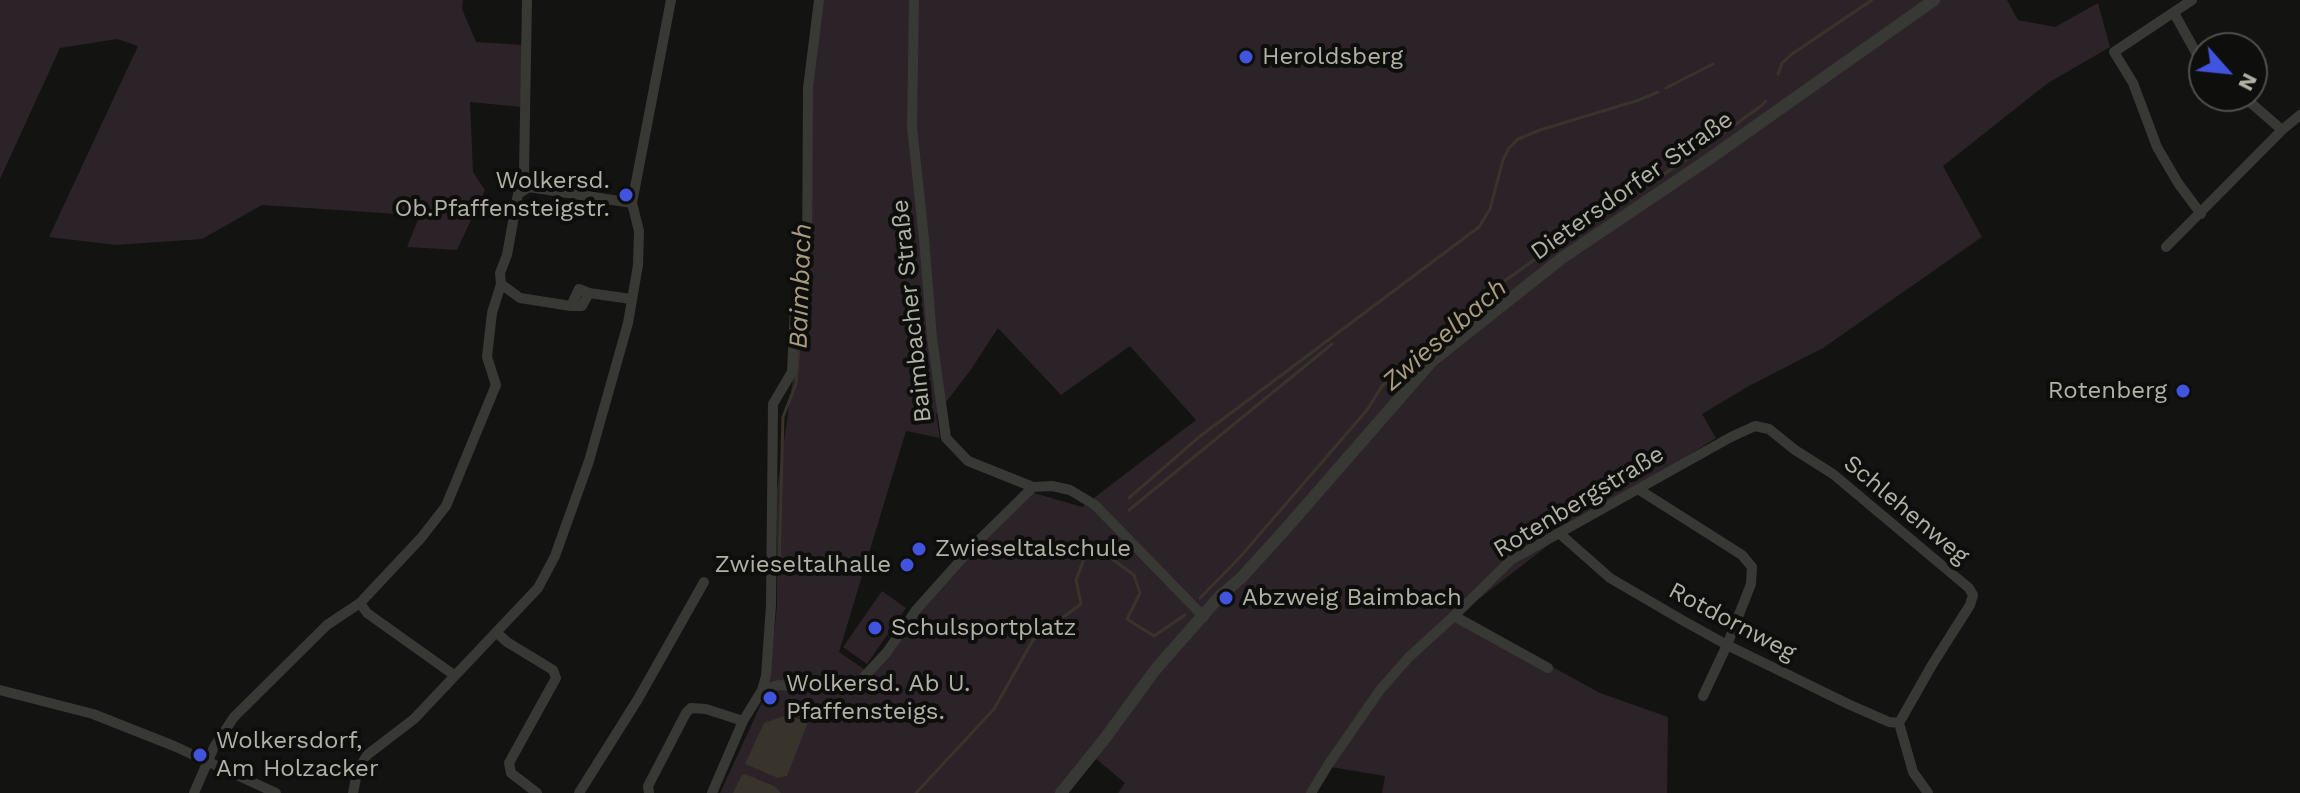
<!DOCTYPE html>
<meta charset="utf-8">
<style>
body{margin:0}
#map{position:relative;width:2300px;height:793px;overflow:hidden;background:#131312;font-family:"Work Sans",sans-serif}
canvas{display:block}
.north{position:absolute;left:2188px;top:32px;width:80px;height:80px;box-sizing:border-box;background:#0e0e0d;border:2px solid #504f4a;border-radius:50%;rotate:117deg;font-size:22px;font-weight:700;line-height:32px;text-align:center;color:#b2b1a5}
.north::after{content:'';display:block;margin:auto;width:28px;height:36px;background:#4154dd;clip-path:polygon(50% 0,100% 100%,50% 72%,0 100%)}
</style>
<div id="map">
<canvas width="2300" height="793"></canvas>
<div class="north">N</div>
</div>
<script>
const g = document.querySelector('canvas').getContext('2d');
g.lineJoin = 'round';
function fill(path, color) {
  g.fillStyle = color;
  g.fill(path, 'evenodd');
}
function shape(rows) {
  const path = new Path2D();
  for (const r of rows) {
    path.moveTo(r[0], r[1]);
    for (let i = 2; i < r.length; i += 2) path.lineTo(r[i], r[i + 1]);
  }
  return path;
}
function stroke(path, color, width, dash) {
  g.strokeStyle = color;
  g.lineWidth = width;
  g.lineCap = dash ? 'butt' : 'round';
  g.setLineDash(dash || []);
  g.stroke(path);
}
function label(font, color, halo, rows, align = 'center') {
  g.font = font + ' "Work Sans",sans-serif';
  g.lineWidth = 8;
  g.setLineDash([]);
  g.textBaseline = 'middle';
  g.strokeStyle = halo;
  g.fillStyle = color;
  for (const [text, x, y, turn = 0] of rows) {
    g.save();
    g.translate(x, y);
    g.rotate((+turn || 0) * Math.PI / 180);
    g.textAlign = isNaN(turn) ? turn : align;
    if (halo) g.strokeText(text, 0, 0);
    g.fillText(text, 0, 0);
    g.restore();
  }
}
fill(shape([
 [0,0,463,0,462,9,476,42,524,45,522,107,470,102,473,172,485,190,457,250,407,247,423,207,397,214,262,205,202,239,116,245,49,237,138,46,117,39,60,48,0,179],
 [817,0,2007,0,2018,20,2055,27,2098,3,2110,47,2048,83,1943,166,1982,237,1823,348,1749,386,1702,414,1716,438,1559,537,1458,615,1600,693,1668,717,1667,793,1382,793,1385,776,1325,766,1306,793,1118,793,1125,783,1094,757,1063,793,720,793,768,689,777,606,777,490,797,351,810,223,807,91],
 [998,328,1061,395,1130,346,1196,420,1082,507,1024,490,868,672,839,652,906,431,940,438,936,415,970,371],
 [882,591,906,608,867,664,843,647]
]), '#2b2328');
fill(shape([
 [787,715,808,722,787,776,778,778,745,764,764,723],
 [745,774,776,787,781,793,733,793,742,775]
]), '#38342c');
stroke(shape([
 [1778,74,1782,63,1792,54,1872,0],
 [1666,88,1713,64],
 [1708,144,1761,106,1766,101],
 [802,264,802,231],
 [1129,498,1199,437,1479,227,1490,209,1503,160,1509,148,1518,139,1540,130,1639,100,1658,92],
 [1129,510,1332,344],
 [779,569,783,417,796,384,803,295],
 [1200,598,1240,557,1367,410,1382,386,1492,290,1562,240,1698,152],
 [916,793,994,709,1033,640,1081,604,1076,580,1087,551,1100,550,1134,575,1140,593,1127,619,1154,636,1185,615]
]), '#38342c', 3);
stroke(shape([
 [527,0,524,172,529,187],
 [914,0,912,127,924,239,932,338,946,438,968,461,1033,487,1052,486,1070,490,1095,505,1204,617],
 [2192,0,2114,52,2133,83,2157,147,2178,183,2201,214],
 [2174,13,2199,58,2204,62],
 [2243,96,2282,130],
 [529,187,518,194,507,255,500,273,501,284,520,298,571,306,582,306,589,293],
 [529,187,632,203],
 [2166,247,2282,130,2300,115],
 [571,306,579,289,589,293,631,299],
 [1638,489,1742,555,1752,567,1751,584,1727,645,1703,696],
 [1559,533,1610,578,1682,620,1727,645,1848,704,1889,722,1899,723],
 [360,603,367,613,454,675],
 [1454,616,1548,668],
 [496,632,507,642,553,670,556,678,509,763,511,773,537,793],
 [0,690,93,714,174,746,276,793],
 [762,690,778,685,840,689,862,679,887,652,916,610,975,544,1033,487],
 [1899,723,1913,772,1928,793],
 [194,793,214,747,234,717,327,625,360,603,421,538,446,506,496,385,487,357,492,313,501,284],
 [353,793,357,773,367,755,414,719,538,588,555,556,589,461,628,323,638,265,639,231,632,203,671,0],
 [579,793,638,699,704,582],
 [649,793,648,786,686,713,691,708,706,709,743,721],
 [712,793,743,721,762,690,766,676,771,605,773,404,792,372,795,307,807,267,808,88,819,0],
 [1311,793,1328,765,1380,690,1409,657,1454,616,1511,560,1731,437,1755,426,1769,429,1795,450,1833,474,1969,588,1973,595,1970,605,1932,665,1899,723]
]), '#383834', 10);
stroke(shape([
 [1061,793,1106,737,1155,670,1220,596,1241,578,1283,532,1432,361,1562,258,1709,159,1934,0]
]), '#383834', 12);
for (const [x, y, r, color] of [
 [1246,57,8,"#4154dd"],
 [626,195,8,"#4154dd"],
 [2183,391,8,"#4154dd"],
 [919,549,8,"#4154dd"],
 [907,565,8,"#4154dd"],
 [1226,598,8,"#4154dd"],
 [875,628,8,"#4154dd"],
 [770,698,8,"#4154dd"],
 [200,755,8,"#4154dd"]
]) {
  const dot = new Path2D();
  dot.arc(x, y, r, 0, 2 * Math.PI);
  g.fillStyle = color;
  g.fill(dot);
  stroke(dot, '#0e0e0d', 3);
}
label('24px', '#b2b1a5', '#0e0e0d', [
 ["Heroldsberg",1262,57],
 ["Wolkersd.",610,181,"right"],
 ["Ob.Pfaffensteigstr.",610,209,"right"],
 ["Rotenberg",2167,391,"right"],
 ["Zwieseltalschule",935,549],
 ["Zwieseltalhalle",891,565,"right"],
 ["Abzweig Baimbach",1242,598],
 ["Schulsportplatz",891,628],
 ["Wolkersd. Ab U.",786,684],
 ["Pfaffensteigs.",786,712],
 ["Wolkersdorf,",216,741],
 ["Am Holzacker",216,769]
], 'left');
label('24px', '#b2b1a5', '#0e0e0d', [
 ["Dietersdorfer Straße",1632,186,-35],
 ["Baimbacher Straße",912,311,-96],
 ["Rotenbergstraße",1579,502,-31],
 ["Schlehenweg",1906,510,40],
 ["Rotdornweg",1732,622,28]
]);
label('italic 26px', '#aa9d7f', '#0e0e0d', [
 ["Baimbach",801,286,-88],
 ["Zwieselbach",1445,335,-41]
]);
</script>
